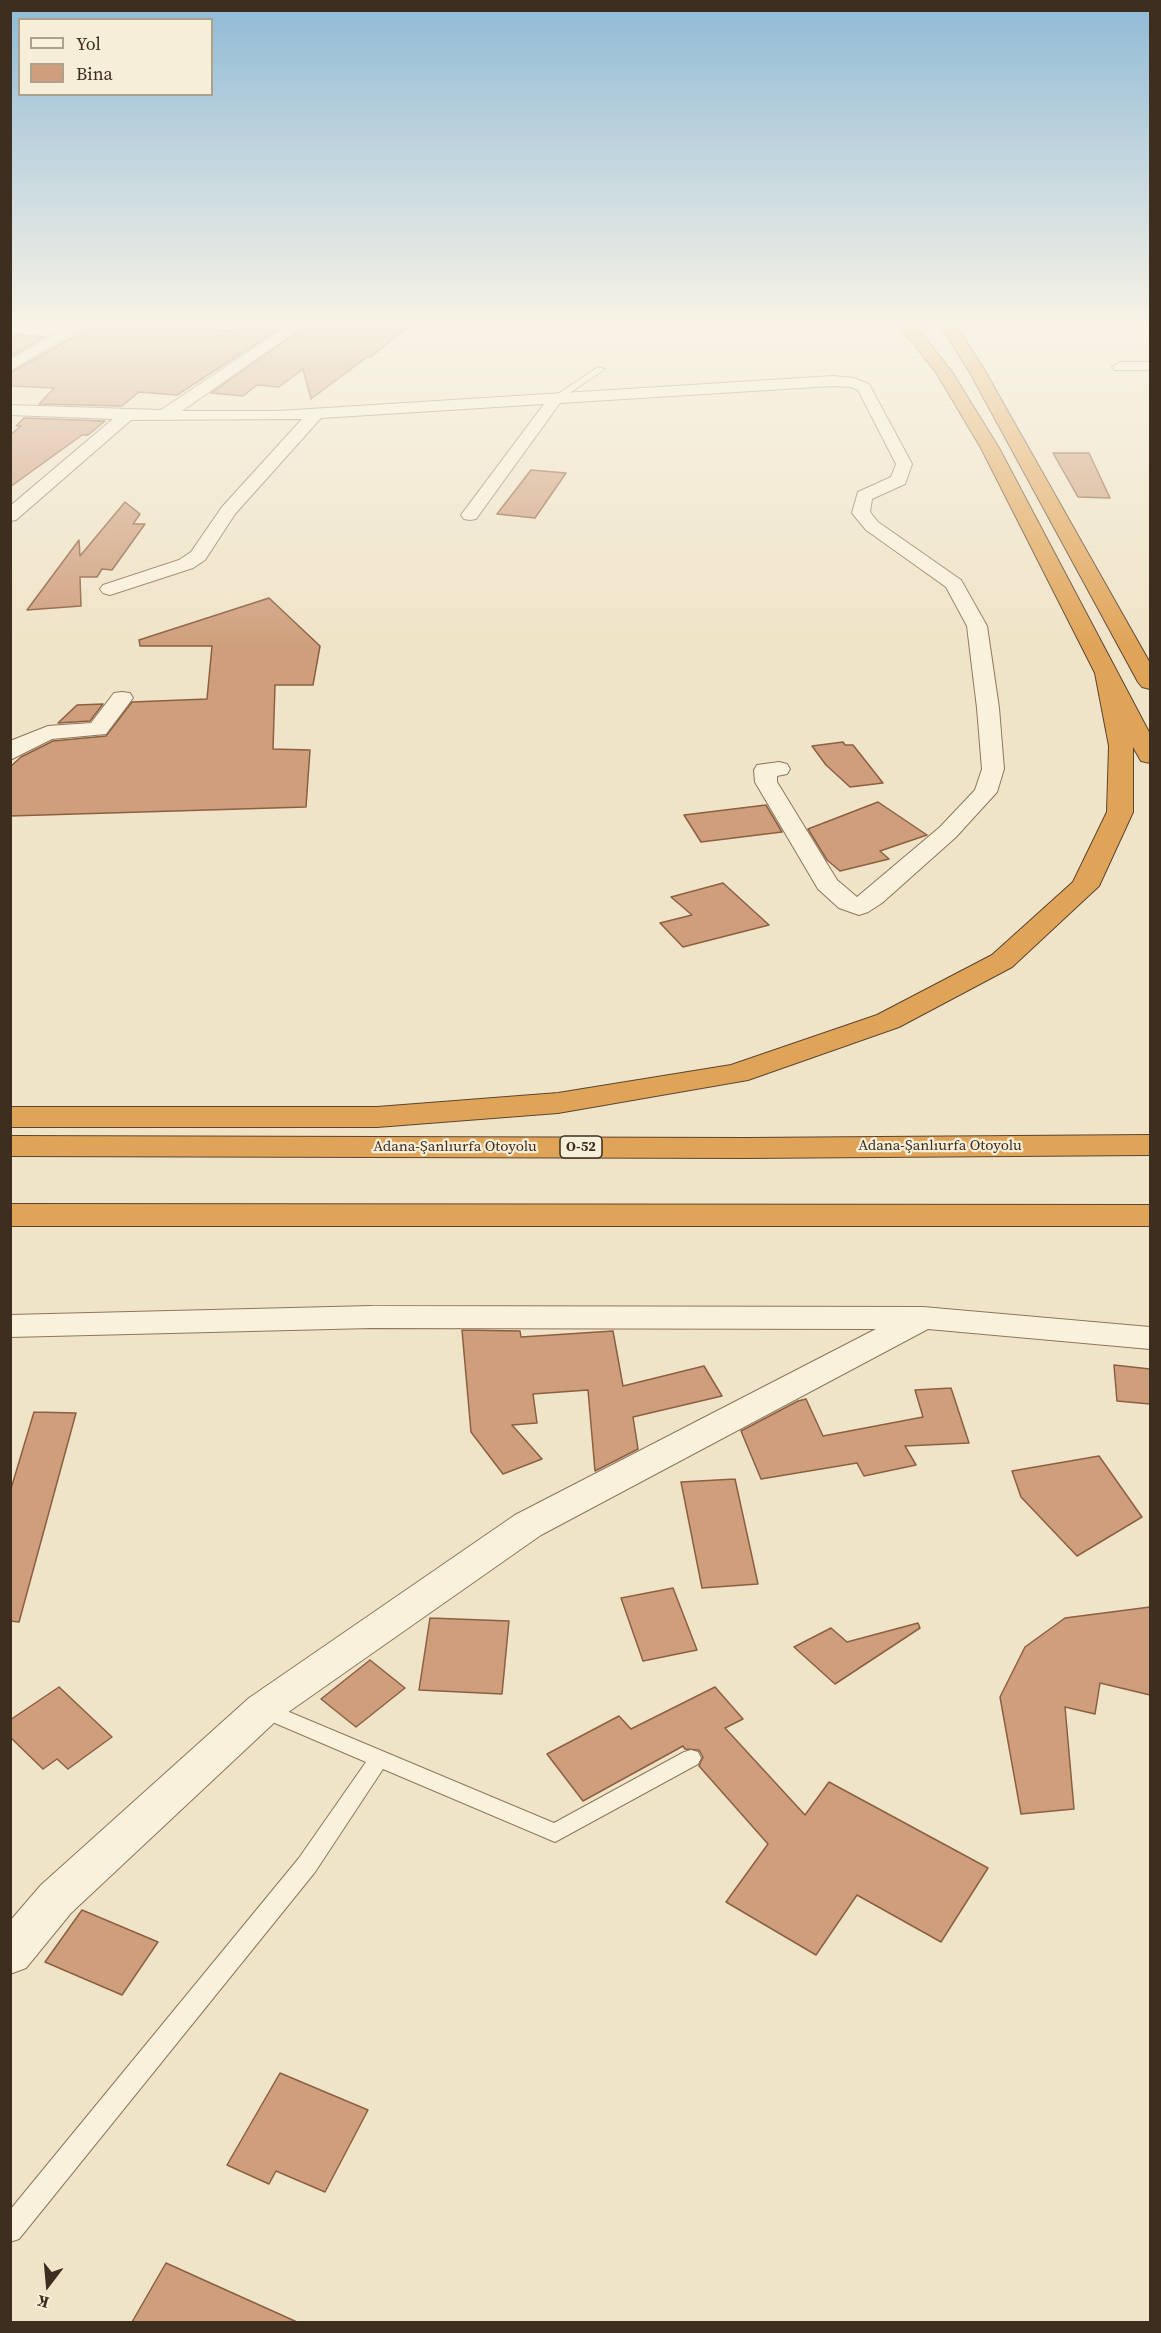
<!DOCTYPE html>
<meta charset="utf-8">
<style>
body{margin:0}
#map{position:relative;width:1161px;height:2333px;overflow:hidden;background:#f0e4c8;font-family:"Source Serif 4",serif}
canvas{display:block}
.frame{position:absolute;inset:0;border:12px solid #3d2e20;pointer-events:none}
.legend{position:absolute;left:18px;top:18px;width:195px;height:78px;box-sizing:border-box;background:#f7eed8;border:2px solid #ada18e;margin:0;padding:8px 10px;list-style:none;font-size:18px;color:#3d2e20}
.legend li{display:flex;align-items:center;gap:12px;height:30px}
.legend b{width:30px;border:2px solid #ada18e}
.north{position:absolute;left:18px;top:2255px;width:60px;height:60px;-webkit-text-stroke:4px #f7eed8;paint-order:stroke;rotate:196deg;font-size:16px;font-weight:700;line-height:24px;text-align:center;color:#3d2e20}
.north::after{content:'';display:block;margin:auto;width:21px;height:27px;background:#3d2e20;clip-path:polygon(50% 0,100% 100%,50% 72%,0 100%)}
</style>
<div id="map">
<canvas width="1161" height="2333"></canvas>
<div class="frame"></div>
<ul class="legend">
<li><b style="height:8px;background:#faf1dc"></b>Yol</li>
<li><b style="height:16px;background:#cf9f7d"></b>Bina</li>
</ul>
<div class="north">K</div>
</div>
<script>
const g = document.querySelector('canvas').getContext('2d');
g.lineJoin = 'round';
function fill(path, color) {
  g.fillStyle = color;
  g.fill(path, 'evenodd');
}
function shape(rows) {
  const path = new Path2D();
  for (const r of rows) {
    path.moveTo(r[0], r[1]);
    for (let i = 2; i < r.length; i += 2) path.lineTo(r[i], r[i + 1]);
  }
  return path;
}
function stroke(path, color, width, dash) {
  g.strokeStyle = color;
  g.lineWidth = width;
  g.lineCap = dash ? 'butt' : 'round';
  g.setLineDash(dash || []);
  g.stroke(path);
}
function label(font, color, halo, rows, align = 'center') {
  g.font = font + ' "Source Serif 4",serif';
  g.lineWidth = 4.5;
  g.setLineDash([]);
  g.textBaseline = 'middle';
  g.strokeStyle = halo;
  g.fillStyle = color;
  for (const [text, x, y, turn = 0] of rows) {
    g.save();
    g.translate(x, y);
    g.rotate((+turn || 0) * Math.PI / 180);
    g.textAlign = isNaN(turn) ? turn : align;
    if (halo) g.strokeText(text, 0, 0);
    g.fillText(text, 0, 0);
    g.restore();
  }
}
const building = shape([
 [254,320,293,320,177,395,139,392,122,406,39,404,54,388,10,386,10,373,91,327,111,327,118,323,232,331,238,330,254,320],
 [314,320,416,320,371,357,367,357,311,399,303,369,279,387,257,385,243,396,211,393,314,320],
 [10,334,44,337,10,357,10,334],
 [24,418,105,421,88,435,82,435,10,487,10,435,21,426,16,426,24,418],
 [1053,453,1089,453,1110,498,1078,497,1053,453],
 [531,470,566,473,535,518,497,514,531,470],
 [125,502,140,514,133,524,145,524,112,570,102,569,97,577,80,577,81,606,27,610,79,540,80,556,125,502],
 [269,598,320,646,313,685,275,685,273,749,310,750,306,807,10,816,10,767,21,757,53,741,106,736,132,702,207,699,212,646,140,646,139,640,269,598],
 [103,704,90,721,58,723,77,705,103,704],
 [843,742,845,745,853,745,883,783,850,787,826,765,812,746,843,742],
 [878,802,927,835,880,851,889,859,840,871,827,860,808,829,878,802],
 [766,805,782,832,701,842,684,815,766,805],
 [723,883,769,925,683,947,660,923,692,915,671,897,723,883],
 [462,1330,520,1331,521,1337,613,1331,623,1386,704,1366,722,1396,633,1417,638,1449,595,1471,588,1390,533,1394,537,1423,512,1425,542,1459,503,1474,471,1432,462,1330],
 [1114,1365,1150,1369,1150,1404,1117,1401,1114,1365],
 [951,1388,969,1443,905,1446,916,1465,864,1476,857,1463,761,1479,741,1431,798,1401,806,1399,823,1436,923,1417,915,1390,951,1388],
 [34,1412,76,1413,19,1622,10,1621,10,1492,34,1412],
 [1099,1456,1142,1517,1077,1556,1021,1497,1012,1471,1099,1456],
 [735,1479,758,1584,702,1588,681,1482,735,1479],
 [673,1588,697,1650,643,1661,621,1598,673,1588],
 [1150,1607,1150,1695,1100,1683,1095,1714,1065,1707,1074,1809,1021,1814,1000,1697,1025,1647,1065,1618,1150,1607],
 [430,1618,509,1621,502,1694,419,1690,430,1618],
 [918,1623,920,1628,835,1684,794,1647,831,1628,847,1642,918,1623],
 [370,1660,405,1688,356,1727,321,1699,370,1660],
 [59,1687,112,1737,68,1769,57,1759,43,1769,10,1737,10,1720,59,1687],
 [715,1687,743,1719,725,1728,805,1815,829,1782,988,1868,941,1942,857,1895,816,1955,726,1902,768,1844,699,1766,703,1757,699,1750,685,1749,683,1746,583,1801,547,1754,619,1716,631,1729,715,1687],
 [82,1910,158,1942,122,1995,45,1962,82,1910],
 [280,2073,368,2110,325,2192,276,2171,269,2184,227,2165,280,2073],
 [166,2263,297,2322,132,2322,166,2263]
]);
fill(building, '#cf9f7d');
stroke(building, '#8d5f41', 1.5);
const service = shape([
 [598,367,605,369,559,400,552,398,598,367],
 [263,1701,554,1823,684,1752,691,1750,698,1752,701,1758,698,1764,555,1842,383,1769,315,1872,19,2239,10,2242,10,2210,299,1858,366,1762,256,1715,253,1709,256,1703,263,1701]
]);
const minor = shape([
 [78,320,94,320,10,371,10,360,78,320],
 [296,320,312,320,182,411,278,411,833,376,854,378,869,384,912,464,905,484,872,499,870,512,878,522,961,580,987,626,999,708,1004,769,997,792,956,837,882,903,868,912,859,915,839,908,818,889,755,782,754,770,757,765,779,762,787,764,790,769,787,774,777,776,777,782,837,880,857,897,940,827,975,790,982,769,977,708,967,626,946,587,866,530,852,513,858,492,891,477,896,464,858,390,851,387,833,386,560,403,476,519,470,520,464,519,461,515,544,404,321,418,235,514,205,560,193,568,110,595,103,593,100,589,103,585,179,560,191,552,222,507,302,419,131,420,16,520,10,521,10,506,113,419,10,415,10,405,161,410,296,320],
 [1120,362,1150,362,1150,370,1115,370,1112,367,1120,362],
 [122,692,130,693,133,698,106,734,52,739,10,760,10,741,48,726,91,723,114,693,122,692],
 [371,1306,923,1307,1150,1327,1150,1349,928,1329,541,1535,277,1720,71,1913,26,1968,10,1974,10,1921,41,1885,249,1698,515,1515,876,1329,371,1328,10,1337,10,1315,371,1306]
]);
const motorway = shape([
 [895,320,911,320,952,372,999,448,1150,734,1150,763,1141,761,1133,747,1133,812,1099,886,1012,967,899,1027,748,1080,558,1113,377,1127,10,1127,10,1107,377,1107,558,1093,731,1065,877,1015,992,955,1073,882,1107,812,1109,746,1095,673,981,448,937,374,895,320],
 [932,320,949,320,956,325,985,371,1150,663,1150,689,1142,687,1138,682,969,371,944,331,932,320],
 [1150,1135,1150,1155,745,1158,10,1156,10,1136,745,1138,1150,1135],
 [10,1204,1150,1205,1150,1226,10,1226,10,1204]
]);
stroke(service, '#8d765c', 2);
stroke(minor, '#8d765c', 2);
stroke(motorway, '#5b4430', 2);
fill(service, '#faf1dc');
fill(minor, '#faf1dc');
fill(motorway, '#e0a458');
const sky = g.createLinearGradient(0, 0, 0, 646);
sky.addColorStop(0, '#8fbad6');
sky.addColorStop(0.5, '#f8f3e6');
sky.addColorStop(1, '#f8f3e600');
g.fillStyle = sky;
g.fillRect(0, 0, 1161, 646);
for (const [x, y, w] of [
 [581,1147,42]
]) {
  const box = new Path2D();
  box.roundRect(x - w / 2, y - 11, w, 22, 4.5);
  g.fillStyle = '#f7eed8';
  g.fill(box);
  stroke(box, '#3d2e20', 1.5);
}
label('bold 14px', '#3d2e20', null, [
 ["O-52",581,1147]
]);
label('15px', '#3d2e20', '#f7eed8', [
 ["Adana-Şanlıurfa Otoyolu",940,1146],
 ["Adana-Şanlıurfa Otoyolu",455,1147]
]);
</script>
